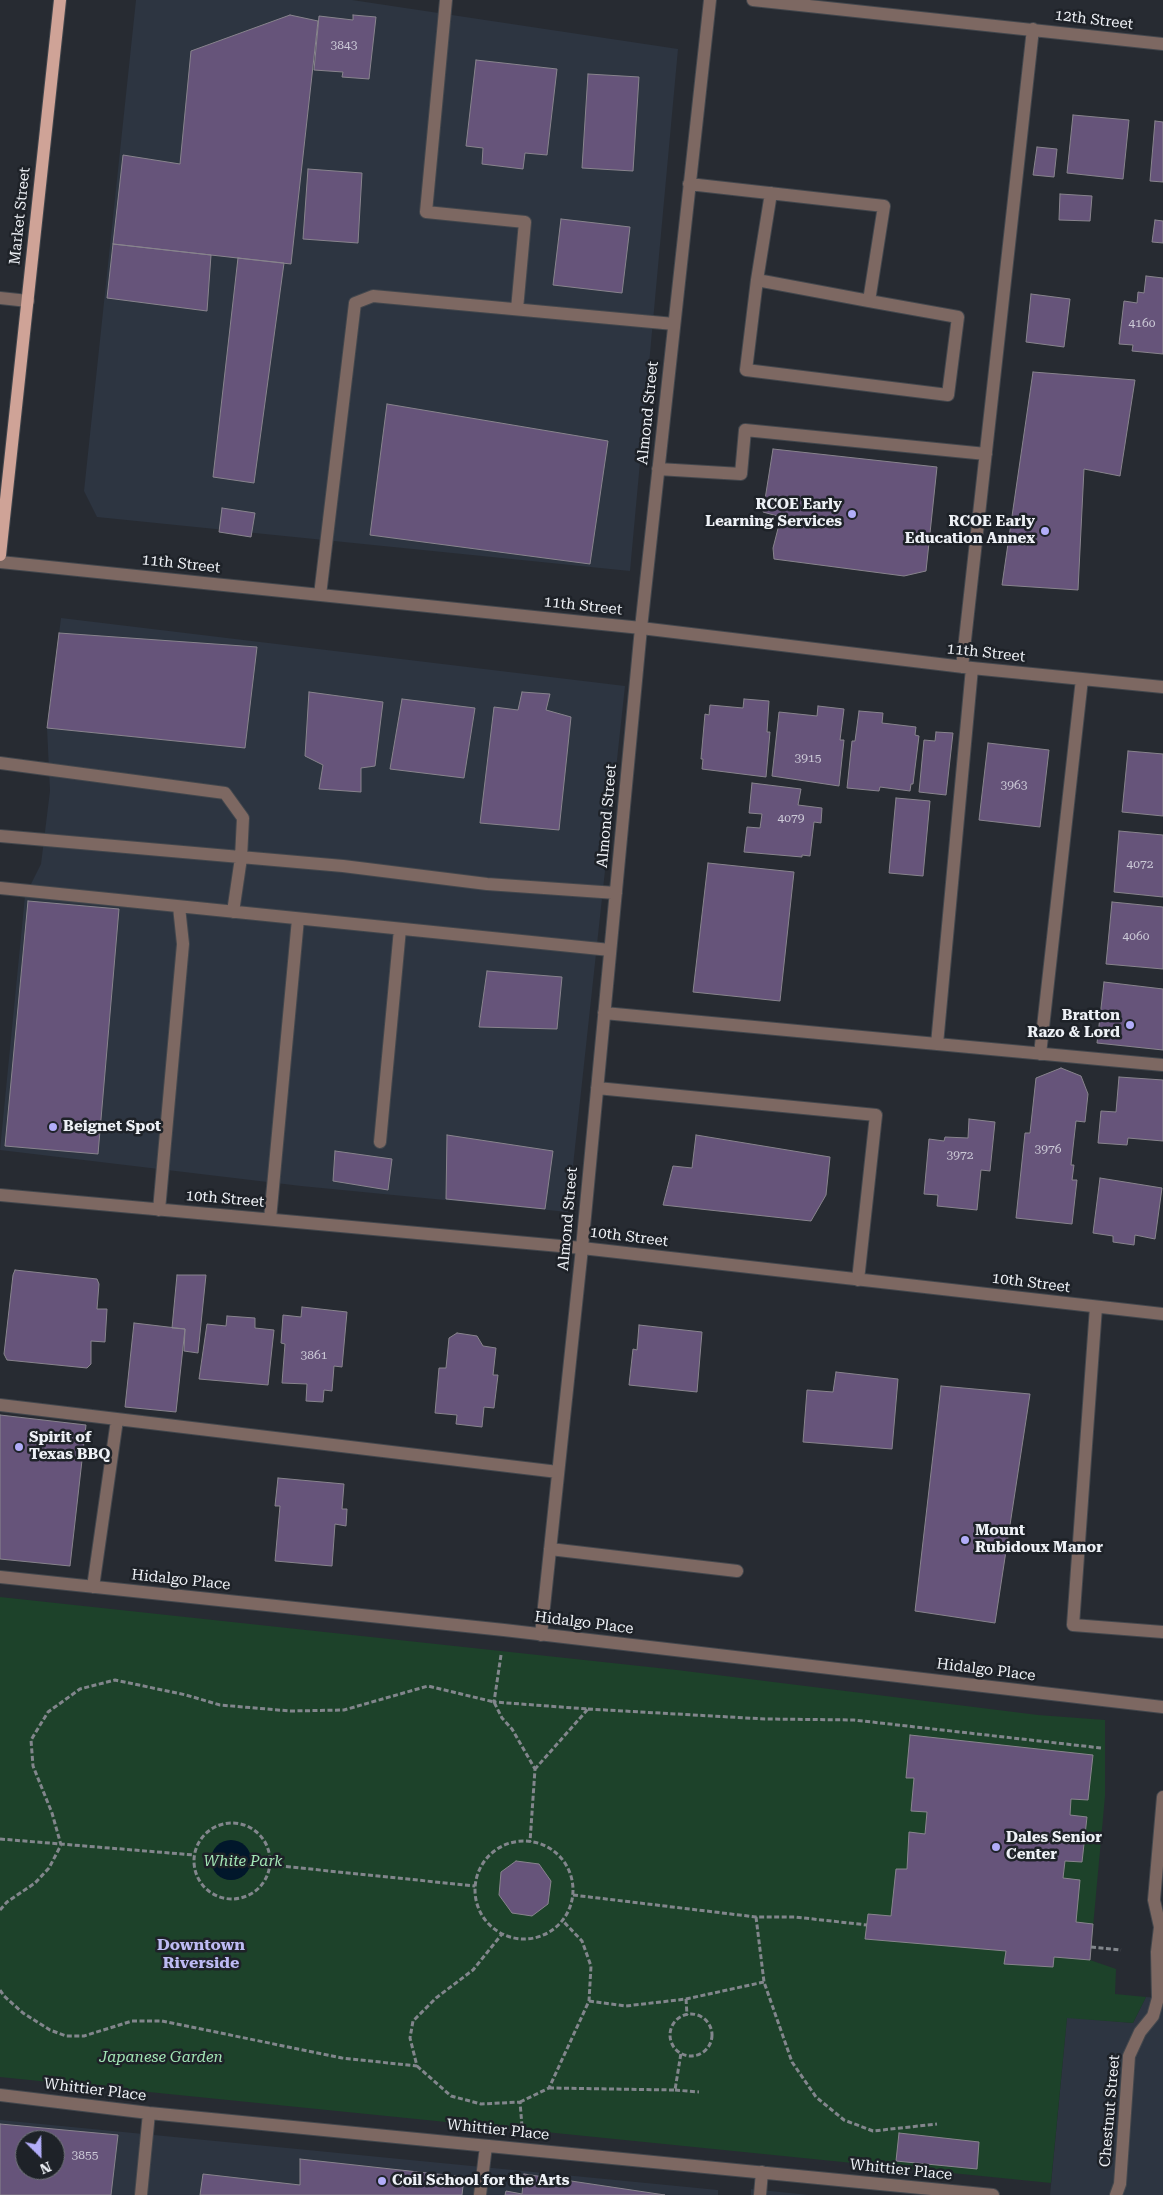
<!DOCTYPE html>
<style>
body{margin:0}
#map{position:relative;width:1163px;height:2195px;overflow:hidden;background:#272b32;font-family:"Roboto Serif",serif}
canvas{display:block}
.north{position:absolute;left:15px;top:2130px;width:50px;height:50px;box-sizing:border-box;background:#1e2228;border:1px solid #71757a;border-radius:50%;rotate:157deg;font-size:14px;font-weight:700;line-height:20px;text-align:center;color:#eef1f6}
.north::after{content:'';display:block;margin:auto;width:18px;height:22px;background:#b2adf9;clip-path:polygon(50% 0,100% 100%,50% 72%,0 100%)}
</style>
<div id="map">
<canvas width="1163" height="2195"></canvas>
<div class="north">N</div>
</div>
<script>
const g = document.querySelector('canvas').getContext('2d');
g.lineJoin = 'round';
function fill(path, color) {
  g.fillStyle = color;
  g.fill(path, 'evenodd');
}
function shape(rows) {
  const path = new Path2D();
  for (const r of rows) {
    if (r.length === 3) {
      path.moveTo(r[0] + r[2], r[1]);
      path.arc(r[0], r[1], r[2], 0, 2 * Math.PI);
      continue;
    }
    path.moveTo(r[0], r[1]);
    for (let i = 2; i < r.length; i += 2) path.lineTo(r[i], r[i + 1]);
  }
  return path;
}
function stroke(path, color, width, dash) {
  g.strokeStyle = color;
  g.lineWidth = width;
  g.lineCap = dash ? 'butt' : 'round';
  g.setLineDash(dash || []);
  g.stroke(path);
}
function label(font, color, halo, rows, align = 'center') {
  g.font = font + ' "Roboto Serif",serif';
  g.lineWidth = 5;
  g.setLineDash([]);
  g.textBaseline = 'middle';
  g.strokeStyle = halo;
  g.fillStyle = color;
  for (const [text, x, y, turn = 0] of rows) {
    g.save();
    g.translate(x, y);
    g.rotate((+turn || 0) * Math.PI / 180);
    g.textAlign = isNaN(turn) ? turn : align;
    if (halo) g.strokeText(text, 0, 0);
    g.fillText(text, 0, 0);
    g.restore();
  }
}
fill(shape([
 [136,0,352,0,678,49,630,571,97,517,84,491],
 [61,618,625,686,568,1212,301,1186,0,1150,25,896,41,864,50,791,47,728],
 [1146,1997,1163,1998,1163,2195,1050,2195,1067,2017,1133,2023],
 [0,2120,718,2190,718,2195,0,2195],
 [25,2140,55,2140,55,2170,25,2170],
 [751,2189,809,2195,751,2195]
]), '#2d3541');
fill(shape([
 [0,1597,677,1670,1038,1715,1105,1720,1105,1796,1090,1960,1116,1969,1115,1994,1146,1997,1133,2023,1067,2018,1051,2183,0,2077]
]), '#1d422a');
fill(shape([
 [231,1860,20]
]), '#01172b');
const building = shape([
 [290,15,318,21,291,264,113,244,123,155,180,164,191,51,290,15],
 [353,15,376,17,369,79,342,77,343,72,314,70,319,16,353,20,353,15],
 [476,60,557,69,547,155,525,153,523,169,482,164,483,148,466,146,476,60],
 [588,74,639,77,633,171,582,168,588,74],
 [1073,115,1129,120,1123,179,1067,173,1073,115],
 [1155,121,1163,122,1163,182,1150,181,1155,121],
 [1037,147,1057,149,1054,177,1033,175,1037,147],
 [308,169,362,173,358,243,303,239,308,169],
 [1060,194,1092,196,1090,221,1059,220,1060,194],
 [561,219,630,227,622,293,553,285,561,219],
 [1155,220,1163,221,1163,243,1152,242,1155,220],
 [113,244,211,255,207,311,107,298,113,244],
 [238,258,284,263,254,483,213,477,238,258],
 [1146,276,1163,278,1163,354,1132,351,1133,345,1119,344,1124,301,1137,303,1138,292,1144,293,1146,276],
 [1031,294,1070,299,1064,347,1026,342,1031,294],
 [1033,372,1135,380,1120,476,1084,469,1078,590,1002,585,1033,372],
 [387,404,608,441,590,564,370,535,387,404],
 [773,449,937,467,926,571,904,576,774,559,773,548,781,517,763,512,773,449],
 [222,508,255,513,251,537,219,532,222,508],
 [59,633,257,647,245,748,47,728,59,633],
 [309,692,383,702,375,766,361,768,361,792,319,789,323,765,305,756,309,692],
 [522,692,550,694,546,710,571,717,559,830,480,823,494,707,518,710,522,692],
 [402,699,475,708,464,778,390,769,402,699],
 [744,699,769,701,767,732,770,732,766,777,702,769,703,759,701,759,705,714,709,715,710,705,743,708,744,699],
 [818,706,844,709,840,740,844,740,839,786,772,776,779,712,817,716,818,706],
 [859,711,883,713,882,723,916,727,915,735,919,736,913,784,911,784,910,791,880,787,879,791,847,788,852,741,855,741,859,711],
 [936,732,953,733,946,795,919,792,924,740,935,741,936,732],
 [988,743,1049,750,1040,827,979,820,988,743],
 [1128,751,1163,754,1163,816,1122,812,1128,751],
 [752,783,801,789,798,805,822,808,821,823,814,822,810,856,802,855,802,857,744,852,747,827,760,828,762,814,749,813,752,783],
 [896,798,930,801,923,876,889,873,896,798],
 [1119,831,1163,835,1163,897,1114,892,1119,831],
 [708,863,794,872,780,1001,693,992,708,863],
 [28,901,119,909,98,1154,5,1146,28,901],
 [1112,902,1163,907,1163,969,1106,964,1112,902],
 [487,971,562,977,557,1029,479,1027,487,971],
 [1104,982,1163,989,1163,1050,1097,1043,1104,982],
 [1061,1068,1081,1076,1088,1094,1085,1122,1076,1121,1071,1165,1074,1165,1072,1180,1077,1180,1072,1224,1016,1218,1025,1133,1030,1133,1036,1078,1061,1068],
 [1119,1077,1163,1080,1163,1141,1128,1138,1127,1145,1098,1143,1101,1111,1116,1112,1119,1077],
 [969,1119,995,1122,990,1171,981,1170,977,1210,937,1206,938,1195,924,1194,929,1139,944,1141,945,1137,968,1138,969,1119],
 [447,1135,553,1151,545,1209,446,1199,447,1135],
 [696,1135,830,1157,826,1195,811,1221,663,1205,673,1166,692,1168,696,1135],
 [335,1151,392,1159,388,1190,333,1181,335,1151],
 [1100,1178,1162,1188,1155,1239,1135,1235,1134,1245,1113,1242,1113,1236,1093,1233,1100,1178],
 [15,1270,97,1279,99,1284,97,1309,107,1309,105,1342,91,1341,91,1364,87,1368,7,1360,4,1354,13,1275,15,1270],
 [177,1275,206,1275,198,1353,184,1351,185,1329,172,1328,177,1275],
 [302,1307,347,1312,342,1367,334,1366,332,1391,324,1390,323,1402,306,1401,307,1384,282,1383,285,1344,281,1343,283,1315,301,1317,302,1307],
 [227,1316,255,1318,255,1328,274,1330,268,1385,199,1379,207,1324,226,1326,227,1316],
 [134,1323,185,1329,176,1412,125,1407,134,1323],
 [639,1325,702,1332,697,1392,629,1385,633,1349,637,1350,639,1325],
 [457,1333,477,1336,483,1346,496,1348,493,1375,498,1375,494,1408,484,1407,482,1427,456,1424,457,1415,435,1413,439,1368,446,1368,449,1338,457,1333],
 [836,1372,898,1379,892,1449,803,1442,807,1390,833,1392,836,1372],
 [941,1386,1030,1394,995,1623,915,1611,941,1386],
 [0,1415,86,1425,70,1566,0,1559,0,1415],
 [278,1478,344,1484,342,1509,347,1509,346,1526,335,1524,332,1566,275,1561,280,1506,275,1506,278,1478],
 [910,1735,1093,1755,1088,1800,1071,1799,1070,1815,1087,1817,1082,1862,1065,1861,1063,1878,1080,1880,1076,1922,1093,1924,1090,1960,1054,1957,1053,1967,1004,1964,1006,1951,865,1939,868,1914,891,1916,896,1869,907,1869,909,1832,925,1834,927,1812,911,1811,914,1778,906,1778,910,1735],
 [516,1861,539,1864,551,1881,548,1904,532,1916,512,1913,499,1895,501,1872,516,1861],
 [0,2124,118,2135,111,2195,0,2195,0,2124],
 [25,2140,55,2140,55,2170,25,2170,25,2140],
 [899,2133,979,2142,977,2169,896,2161,899,2133],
 [300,2159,464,2177,462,2195,200,2195,203,2174,300,2185,300,2159],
 [524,2174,665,2195,505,2195,506,2191,522,2194,524,2174]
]);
fill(building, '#66547a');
stroke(building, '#88848d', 1);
const minor = shape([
 [446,0,426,212,525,222,517,309],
 [753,0,1163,44],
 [689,184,884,206,869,301,757,280],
 [771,193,757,280,746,370,948,395,958,317,869,301],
 [0,298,28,301],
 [658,469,741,474,745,430,986,454],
 [0,562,641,628,972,668,1163,687],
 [320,595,355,303,373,296,674,324],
 [962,667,1033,29],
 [0,763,225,793,243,818,241,858,233,912],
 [0,836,343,866,487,884,616,893],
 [0,888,610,950],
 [604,1013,1163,1065],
 [937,1044,972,668],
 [1040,1054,1082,679],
 [597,1088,876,1115,858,1280],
 [380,1142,400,929],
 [0,1195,582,1248,1163,1314],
 [159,1210,183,944,179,907],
 [270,1219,298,919],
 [1096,1307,1073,1625,1163,1632],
 [0,1405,558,1472],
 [550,1549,737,1571],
 [0,1577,504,1630,1163,1707],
 [93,1587,117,1420],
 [541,1635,582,1248,641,628,710,0],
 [0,2095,149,2113,993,2195],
 [141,2195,149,2113],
 [480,2195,486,2146],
 [760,2195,762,2172],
 [1116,2195,1120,2184,1129,2056,1140,2032,1153,2016,1158,1998,1157,1952,1160,1927,1154,1900,1163,1797]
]);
const major = shape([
 [0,555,60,0]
]);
stroke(minor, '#43474d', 14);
stroke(major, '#43474d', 14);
stroke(shape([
 [501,1655,494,1702,588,1709,535,1769],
 [588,1709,765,1719,854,1720,1101,1748],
 [232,1861,38],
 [0,1839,194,1855],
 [524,1890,49],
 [271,1865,475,1886],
 [573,1895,756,1917,795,1917,867,1925],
 [0,1910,7,1902,35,1883,49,1868,61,1845,52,1813,33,1766,31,1740,48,1712,80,1689,115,1680,186,1695,220,1705,290,1711,344,1710,428,1686,494,1702,502,1718,512,1729,535,1769,530,1842],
 [756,1917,764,1982,792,2062,816,2097,844,2120,873,2131,937,2124],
 [1091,1947,1121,1950],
 [0,1990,4,1996,23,2013,50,2030,66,2036,84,2036,132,2021,162,2021,342,2058,417,2066,410,2038,413,2021,436,1998,473,1970,502,1934],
 [686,1999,687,2015],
 [589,2001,626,2006,686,1999,764,1982],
 [691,2035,21],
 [417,2066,451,2096,481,2104,520,2102,522,2126],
 [549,2088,675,2090,681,2053],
 [675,2090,699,2092],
 [520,2102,549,2088,589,2001,591,1966,582,1941,562,1920]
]), '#82868c', 3, [5, 2.5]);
stroke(minor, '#7d6862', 12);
stroke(major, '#cfa397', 12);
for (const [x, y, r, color] of [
 [852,514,5,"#b2adf9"],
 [1045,531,5,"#b2adf9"],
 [1130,1025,5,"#b2adf9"],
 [53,1127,5,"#b2adf9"],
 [19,1447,5,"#b2adf9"],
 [965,1540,5,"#b2adf9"],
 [996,1847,5,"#b2adf9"],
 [382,2181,5,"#b2adf9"]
]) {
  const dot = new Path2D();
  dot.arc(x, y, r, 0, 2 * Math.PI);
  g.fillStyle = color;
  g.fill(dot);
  stroke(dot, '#1e2228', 2);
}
label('12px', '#cccad7', null, [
 ["3843",344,45],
 ["4160",1142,323],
 ["3915",808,758],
 ["3963",1014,785],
 ["4079",791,818],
 ["4072",1140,864],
 ["4060",1136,936],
 ["3976",1048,1149],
 ["3972",960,1155],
 ["3861",314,1355],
 ["3855",85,2155]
]);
label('15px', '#eef1f6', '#1e2228', [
 ["12th Street",1094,20,7],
 ["Market Street",20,216,-84],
 ["Almond Street",648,413,-84],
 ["11th Street",181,564,6],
 ["11th Street",583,606,6],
 ["11th Street",986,653,6],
 ["Almond Street",607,816,-85],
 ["10th Street",225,1199,5],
 ["Almond Street",568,1219,-85],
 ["10th Street",629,1237,7],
 ["10th Street",1031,1283,7],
 ["Hidalgo Place",181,1580,6],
 ["Hidalgo Place",584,1623,7],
 ["Hidalgo Place",986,1670,7],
 ["Whittier Place",95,2090,7],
 ["Chestnut Street",1110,2111,-85],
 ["Whittier Place",498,2130,6],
 ["Whittier Place",901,2170,6]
]);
label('bold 15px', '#eef1f6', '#1e2228', [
 ["RCOE Early",842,505,"right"],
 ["Learning Services",842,522,"right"],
 ["RCOE Early",1035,522,"right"],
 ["Education Annex",1035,539,"right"],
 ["Bratton",1120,1016,"right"],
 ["Razo & Lord",1120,1033,"right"],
 ["Beignet Spot",63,1127],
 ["Spirit of",29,1438],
 ["Texas BBQ",29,1455],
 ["Mount",975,1531],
 ["Rubidoux Manor",975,1548],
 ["Dales Senior",1006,1838],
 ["Center",1006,1855],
 ["Coil School for the Arts",392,2181]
], 'left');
label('italic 15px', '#a3e6b6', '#1e2228', [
 ["White Park",243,1862],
 ["Japanese Garden",161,2058]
]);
label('bold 16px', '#bdbaf3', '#1e2228', [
 ["Downtown",201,1945],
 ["Riverside",201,1963]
]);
</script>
